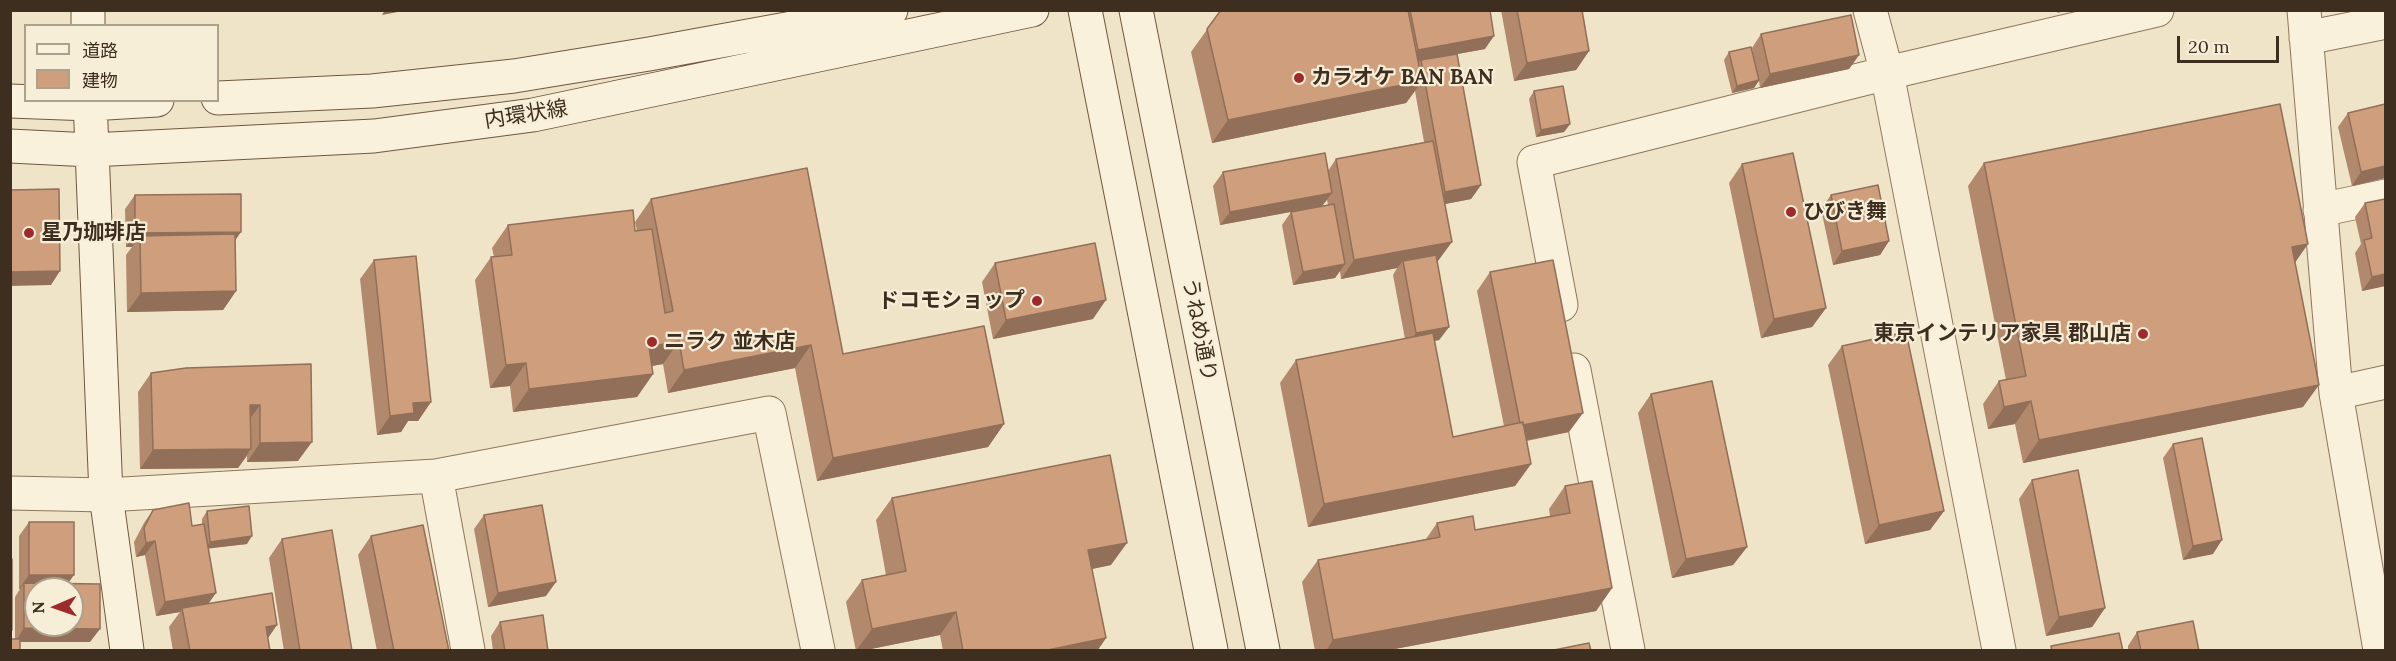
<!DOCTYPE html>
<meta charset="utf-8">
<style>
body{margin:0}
#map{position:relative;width:2396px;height:661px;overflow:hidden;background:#f0e4c8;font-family:Lora,"Noto Sans JP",serif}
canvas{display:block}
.frame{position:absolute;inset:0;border:12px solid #3d2e20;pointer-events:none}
.legend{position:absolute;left:24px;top:24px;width:195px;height:78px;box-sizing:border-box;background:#f7eed8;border:2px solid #ada18e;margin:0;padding:8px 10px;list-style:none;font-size:18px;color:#3d2e20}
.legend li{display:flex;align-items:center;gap:12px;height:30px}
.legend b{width:30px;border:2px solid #ada18e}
.north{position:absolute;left:24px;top:577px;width:60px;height:60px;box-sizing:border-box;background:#f7eed8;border:2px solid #ada18e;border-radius:50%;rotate:268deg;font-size:16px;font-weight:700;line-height:24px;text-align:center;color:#3d2e20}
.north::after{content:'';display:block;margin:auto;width:21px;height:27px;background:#9e2a2b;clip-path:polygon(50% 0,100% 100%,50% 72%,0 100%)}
.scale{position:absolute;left:2177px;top:36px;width:102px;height:27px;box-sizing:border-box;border:3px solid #3d2e20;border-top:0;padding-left:8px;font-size:18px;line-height:21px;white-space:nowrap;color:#3d2e20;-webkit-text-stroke:4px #f7eed8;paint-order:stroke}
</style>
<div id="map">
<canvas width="2396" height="661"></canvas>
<div class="frame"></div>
<ul class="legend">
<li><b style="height:8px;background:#faf1dc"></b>道路</li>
<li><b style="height:16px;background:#cf9f7d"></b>建物</li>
</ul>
<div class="north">N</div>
<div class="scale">20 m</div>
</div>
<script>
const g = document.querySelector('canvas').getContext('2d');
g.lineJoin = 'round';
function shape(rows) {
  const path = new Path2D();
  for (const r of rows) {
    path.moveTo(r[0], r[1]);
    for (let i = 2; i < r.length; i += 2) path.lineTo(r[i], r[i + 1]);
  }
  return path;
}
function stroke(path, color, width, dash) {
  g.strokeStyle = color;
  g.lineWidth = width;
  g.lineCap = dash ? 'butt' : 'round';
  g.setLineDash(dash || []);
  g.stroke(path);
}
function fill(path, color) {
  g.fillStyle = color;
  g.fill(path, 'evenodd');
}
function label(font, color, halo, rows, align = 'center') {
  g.font = font + ' Lora,"Noto Sans JP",serif';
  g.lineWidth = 4.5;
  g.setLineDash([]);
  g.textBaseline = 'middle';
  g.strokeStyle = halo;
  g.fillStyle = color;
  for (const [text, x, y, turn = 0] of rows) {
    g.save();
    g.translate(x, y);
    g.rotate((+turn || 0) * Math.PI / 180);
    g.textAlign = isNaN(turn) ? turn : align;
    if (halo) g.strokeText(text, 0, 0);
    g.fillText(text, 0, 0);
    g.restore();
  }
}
const street = shape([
 [1870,10,1887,73,1999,650],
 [2304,10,2336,393,2380,650],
 [2306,38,2386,22],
 [2320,210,2386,196],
 [1561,305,1534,162,1887,73,2157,10],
 [1574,370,1628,650],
 [2336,393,2386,382],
 [436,476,468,650],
 [10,493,106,495,436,476,769,413,818,650]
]);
const secondary = shape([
 [88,10,88,26],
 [1085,10,1211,650],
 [1136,10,1263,650],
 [218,98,372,91,514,76,649,54,891,10],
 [90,100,106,495,127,650],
 [10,101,90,104,157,100],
 [10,146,91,150,374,136,533,115,1032,10]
]);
stroke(street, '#8d765c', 35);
stroke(secondary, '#6f573f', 35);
stroke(street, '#faf1dc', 33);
stroke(secondary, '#faf1dc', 33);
fill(shape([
 [1221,10,1490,10,1485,49,1457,54,1481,185,1471,199,1445,204,1438,261,1437,261,1449,327,1439,340,1434,341,1453,437,1504,426,1477,291,1490,272,1569,432,1527,441,1531,464,1515,486,1308,527,1280,383,1296,360,1405,339,1393,275,1397,268,1341,279,1340,271,1335,278,1293,285,1282,225,1291,212,1220,225,1213,186,1223,172,1328,171,1336,159,1424,142,1415,91,1406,103,1212,143,1191,52],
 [1327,200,1328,205,1322,206],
 [1501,10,1582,10,1589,51,1576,70,1514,81],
 [1761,34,1859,55,1849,69,1760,88,1759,81,1754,88,1732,93,1724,60,1729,52,1756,69,1752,48],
 [1534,91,1570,124,1564,132,1536,137,1529,99],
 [2385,104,2385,178,2352,186,2338,127,2348,113],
 [1984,163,2295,263,2303,407,2023,463,2015,424,1988,429,1983,404,1999,381,2006,380,1968,186],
 [1742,164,1826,308,1812,327,1761,338,1729,183],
 [135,195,235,240,236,291,223,310,127,312,126,255,132,247,126,247,125,209],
 [1831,195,1889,241,1880,255,1833,265,1821,209],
 [651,199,843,354,1004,424,988,447,817,481,795,368,668,393,663,364,652,366,653,374,637,397,513,412,510,386,490,388,475,280,491,257,494,257,492,248,508,225,637,231,635,222],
 [2385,199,2385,286,2362,291,2355,253,2361,244,2355,217,2365,203],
 [374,260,431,402,418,421,408,421,401,432,377,435,360,279],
 [995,263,1093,319,993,339,982,282],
 [1842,346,1944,511,1930,530,1865,544,1828,365],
 [311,364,298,461,247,462,247,456,238,468,140,469,138,392,151,373],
 [1651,394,1747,547,1733,565,1672,578,1638,413],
 [2173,444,2213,554,2183,560,2163,458],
 [2032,480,2105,608,2092,627,2046,636,2019,499],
 [1565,486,1612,588,1596,611,1384,651,1315,651,1302,582,1318,560,1426,539,1437,523,1475,530,1550,516,1549,509],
 [892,498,1111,565,1092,569,1106,638,1097,651,943,651,940,635,861,651,856,651,846,602,862,580,886,575,876,520],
 [153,510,192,526,202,524,202,519,207,511,247,544,208,548,208,603,268,638,270,651,173,651,169,627,180,612,156,616,145,555,136,557,134,542,144,523],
 [484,515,546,596,488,607,474,529],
 [29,522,68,583,90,642,20,642,15,639,15,597,20,589,19,589,19,536],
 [371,536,449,651,377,651,358,555],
 [282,539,352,651,284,651,269,558],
 [500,622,548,651,493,651,491,636],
 [2137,632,2199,651,2128,651,2128,646]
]), '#b2896c');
fill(shape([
 [385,10,408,10,382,15],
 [2059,10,2069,10,2057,13],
 [1494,36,1485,49,1408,63,1418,50],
 [1589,51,1576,70,1514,81,1527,63],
 [1859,55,1849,69,1760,88,1770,74],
 [1759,80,1754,88,1732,93,1737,86],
 [1422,81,1406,103,1212,143,1228,120],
 [1570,124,1564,132,1536,137,1541,130],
 [2385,166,2385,178,2352,186,2361,172],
 [1481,185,1471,199,1435,206,1445,192],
 [1332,193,1322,206,1220,225,1230,212],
 [241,232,232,245,140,236,132,247,126,247,135,233],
 [1889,241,1880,255,1833,265,1842,251],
 [1452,242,1438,261,1404,267,1403,261,1397,268,1341,279,1354,260],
 [2308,244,2292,267,2292,247],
 [1345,264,1335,278,1293,285,1303,272],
 [60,271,51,285,10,286,10,272],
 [2385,274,2385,286,2362,291,2372,277],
 [236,291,223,310,127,312,141,293],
 [1106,300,1093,319,993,339,1006,320],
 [1826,308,1812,327,1761,338,1774,319],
 [1449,327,1439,340,1406,347,1416,333],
 [679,341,663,364,633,369,649,347],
 [811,345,795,368,668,393,684,370],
 [526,363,510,386,490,388,506,365],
 [653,374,637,397,513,412,529,389],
 [2319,385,2303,407,2023,463,2039,440],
 [2031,401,2015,424,1988,429,2004,407],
 [431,402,418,421,408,421,401,432,377,435,390,416,413,403],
 [250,405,260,405,246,424],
 [1583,413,1569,432,1507,444,1520,425],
 [1004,424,988,447,817,481,833,458],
 [312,442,298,461,247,462,260,443],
 [251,449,238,468,140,469,153,450],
 [1531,464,1515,486,1308,527,1324,504],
 [1944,511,1930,530,1865,544,1879,525],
 [252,536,247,544,205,549,210,542],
 [2222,540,2213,554,2183,560,2193,546],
 [155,541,145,555,136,557,146,543],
 [1127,543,1111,565,1072,573,1088,550],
 [1747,547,1733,565,1672,578,1686,559],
 [29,575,74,575,64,589,24,583,20,589,19,589],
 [556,582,546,596,488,607,498,593],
 [1612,588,1596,611,1384,651,1326,651,1333,640],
 [216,593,206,607,182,608,180,612,156,616,165,602],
 [2105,608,2092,627,2046,636,2059,617],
 [956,612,940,635,861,651,856,651,872,629],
 [277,625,264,644,266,627],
 [24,628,100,629,90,642,15,642],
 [1106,638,1097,651,1043,651]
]), '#916f58');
const building = shape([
 [1221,10,1408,10,1422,81,1228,120,1207,29,1221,10],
 [1410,10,1490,10,1494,36,1418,50,1410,10],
 [1517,10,1582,10,1589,51,1527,63,1517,10],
 [1851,15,1859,55,1770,74,1761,34,1851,15],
 [1751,47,1759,80,1737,86,1729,52,1751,47],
 [1457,54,1481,185,1445,192,1421,60,1457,54],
 [1563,86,1570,124,1541,130,1534,91,1563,86],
 [2280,104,2308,244,2292,247,2319,385,2039,440,2031,401,2004,407,1999,381,2026,376,1984,163,2280,104],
 [2385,104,2385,166,2361,172,2348,113,2385,104],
 [1433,141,1452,242,1354,260,1336,159,1433,141],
 [1325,153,1332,193,1230,212,1223,172,1325,153],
 [1793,153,1826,308,1774,319,1742,164,1793,153],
 [807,168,843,354,984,326,1004,424,833,458,811,345,684,370,679,341,649,347,653,374,529,389,526,363,506,365,491,257,512,255,508,225,633,210,635,231,652,229,665,313,673,311,651,199,807,168],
 [1878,185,1889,241,1842,251,1831,195,1878,185],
 [59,189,60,271,10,272,10,190,59,189],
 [241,194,241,232,135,233,135,195,241,194],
 [2385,199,2385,274,2372,277,2364,240,2372,238,2365,203,2385,199],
 [1334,204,1345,264,1303,272,1291,212,1334,204],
 [235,234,236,291,141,293,140,236,235,234],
 [1095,243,1106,300,1006,320,995,263,1095,243],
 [1436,255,1449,327,1416,333,1403,261,1436,255],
 [416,256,431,402,413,403,414,413,390,416,374,260,416,256],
 [1553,260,1583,413,1523,425,1523,422,1520,423,1490,272,1553,260],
 [1906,332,1944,511,1879,525,1842,346,1906,332],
 [1433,333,1453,437,1523,422,1531,464,1324,504,1296,360,1433,333],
 [311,364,312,442,260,443,260,405,250,405,251,449,153,450,151,373,186,368,311,364],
 [1712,381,1747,547,1686,559,1651,394,1712,381],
 [2202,438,2222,540,2193,546,2173,444,2202,438],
 [1110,455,1127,543,1088,550,1106,638,1043,651,963,651,956,612,872,629,862,580,906,571,892,498,1110,455],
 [2078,470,2105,608,2059,617,2032,480,2078,470],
 [1592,481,1612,588,1333,640,1318,560,1440,537,1437,523,1473,516,1475,530,1570,513,1565,486,1592,481],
 [189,503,192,526,204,524,216,593,165,602,155,541,146,543,144,528,153,510,189,503],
 [542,505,556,582,498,593,484,515,542,505],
 [249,506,252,536,210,542,207,511,249,506],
 [29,522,74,522,74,575,29,575,29,522],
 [423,525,449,651,394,651,371,536,423,525],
 [332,530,352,651,300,651,282,539,332,530],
 [10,559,12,559,12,630,10,630,10,559],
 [24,583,100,584,100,629,24,628,24,583],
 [36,589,72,589,72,625,36,625,36,589],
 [272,593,277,625,266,627,270,651,190,651,182,608,272,593],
 [543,615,548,651,505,651,500,622,543,615],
 [2193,621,2199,651,2141,651,2137,632,2193,621],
 [2119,633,2123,651,2052,651,2051,646,2119,633],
 [10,639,20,639,20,651,10,651,10,639],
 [1589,643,1591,651,1549,651,1589,643]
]);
fill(building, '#cf9f7d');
stroke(building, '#916f58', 1.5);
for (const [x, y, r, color] of [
 [1299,78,6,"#9e2a2b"],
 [1791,212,6,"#9e2a2b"],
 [29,233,6,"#9e2a2b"],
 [1037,301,6,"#9e2a2b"],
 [2143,334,6,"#9e2a2b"],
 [652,342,6,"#9e2a2b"]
]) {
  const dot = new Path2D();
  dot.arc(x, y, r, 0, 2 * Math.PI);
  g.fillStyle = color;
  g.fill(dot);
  stroke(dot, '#f7eed8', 2);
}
label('bold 21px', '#3d2e20', '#f7eed8', [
 ["カラオケ BAN BAN",1311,78],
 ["ひびき舞",1803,212],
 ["星乃珈琲店",41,233],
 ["ドコモショップ",1025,301,"right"],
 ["東京インテリア家具 郡山店",2131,334,"right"],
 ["ニラク 並木店",664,342]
], 'left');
label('21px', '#3d2e20', '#f7eed8', [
 ["内環状線",526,115,-9],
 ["うねめ通り",1199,330,79]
]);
</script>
